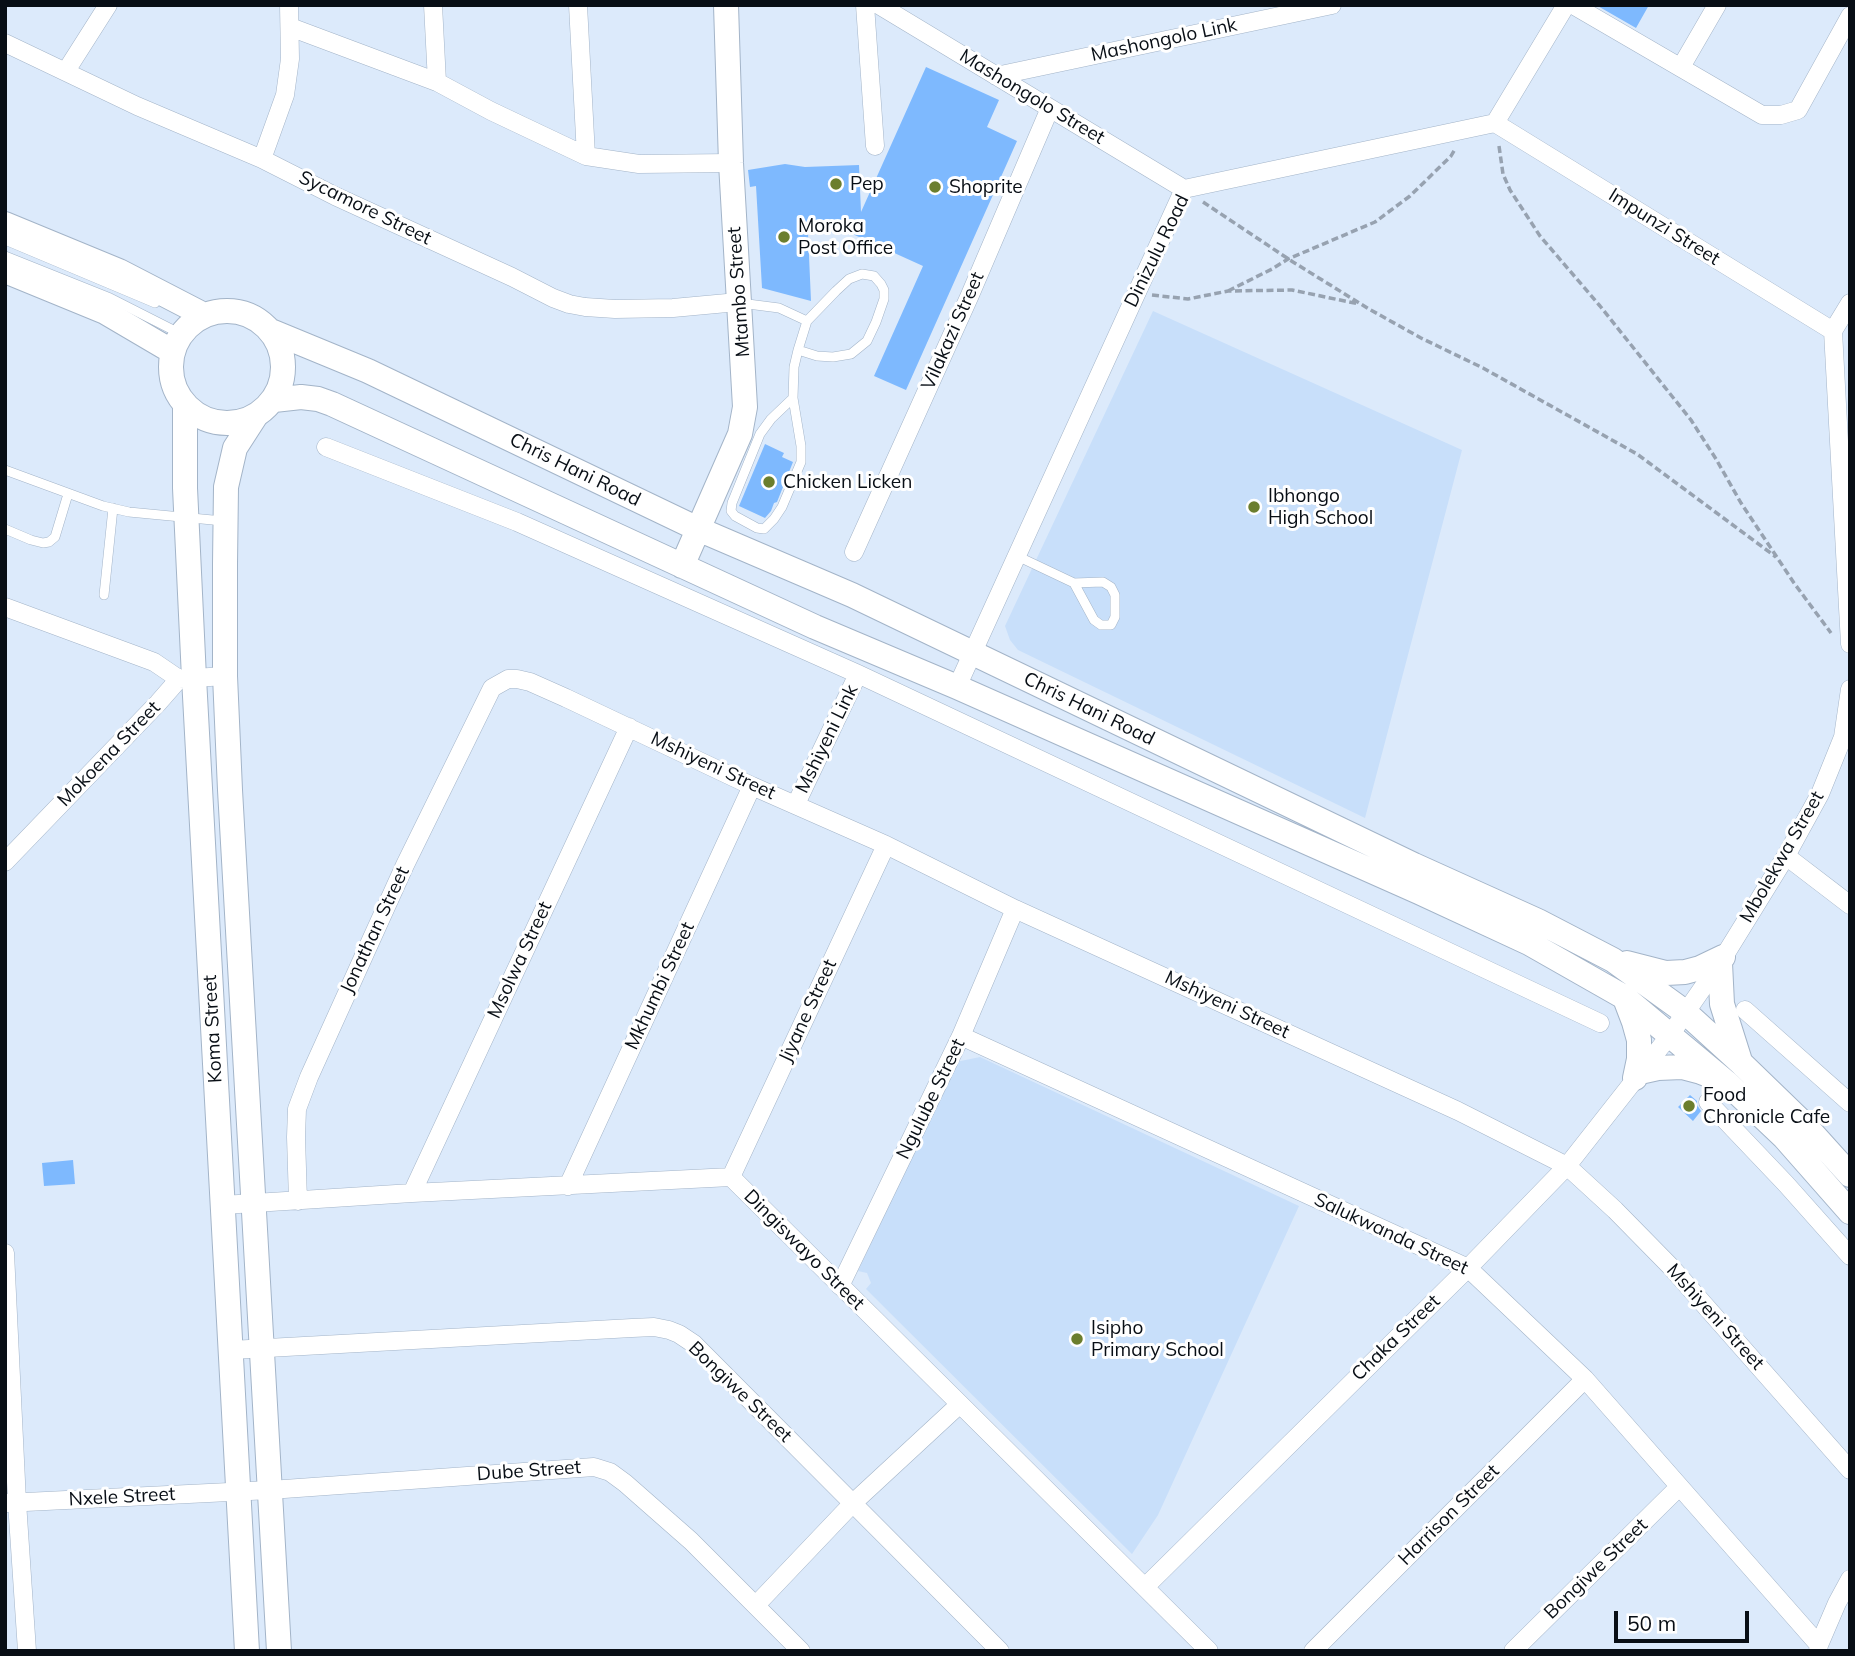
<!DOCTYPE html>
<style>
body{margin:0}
#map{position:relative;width:1855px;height:1656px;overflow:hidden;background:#dceafb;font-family:Mulish,sans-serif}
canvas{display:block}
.frame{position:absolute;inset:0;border:7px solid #080e15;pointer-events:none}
.scale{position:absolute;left:1614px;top:1611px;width:135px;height:32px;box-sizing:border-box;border:4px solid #080e15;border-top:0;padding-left:9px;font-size:21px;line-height:24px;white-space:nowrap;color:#080e15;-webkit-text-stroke:5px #fff;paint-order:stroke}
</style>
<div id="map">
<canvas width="1855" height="1656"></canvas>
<div class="frame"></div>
<div class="scale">50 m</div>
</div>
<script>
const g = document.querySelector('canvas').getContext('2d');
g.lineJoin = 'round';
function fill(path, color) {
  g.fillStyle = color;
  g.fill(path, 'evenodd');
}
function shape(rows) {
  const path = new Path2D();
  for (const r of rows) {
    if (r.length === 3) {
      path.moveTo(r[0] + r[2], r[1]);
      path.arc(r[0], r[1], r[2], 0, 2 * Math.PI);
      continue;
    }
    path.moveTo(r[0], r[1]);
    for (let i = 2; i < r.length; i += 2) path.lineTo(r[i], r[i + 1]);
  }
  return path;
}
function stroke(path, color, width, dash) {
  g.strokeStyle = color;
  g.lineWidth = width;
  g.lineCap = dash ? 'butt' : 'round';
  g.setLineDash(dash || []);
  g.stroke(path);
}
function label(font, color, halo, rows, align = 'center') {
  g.font = font + ' Mulish,sans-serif';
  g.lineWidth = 6;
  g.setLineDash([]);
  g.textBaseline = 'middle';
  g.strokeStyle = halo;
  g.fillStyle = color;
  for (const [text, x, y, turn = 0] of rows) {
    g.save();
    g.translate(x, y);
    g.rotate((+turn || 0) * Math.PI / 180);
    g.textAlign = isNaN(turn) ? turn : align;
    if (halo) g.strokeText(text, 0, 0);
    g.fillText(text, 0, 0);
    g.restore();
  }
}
fill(shape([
 [1153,311,1462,450,1365,818,1018,650,1010,640,1005,626],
 [980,1057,1299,1206,1158,1515,1132,1554,866,1289,871,1283,867,1273,858,1271,956,1062]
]), '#c8dffa');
fill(shape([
 [1596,5,1649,5,1636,28],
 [926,67,999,100,987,127,1017,141,906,390,874,376,923,266,848,232,808,233,811,301,762,288,756,186,750,187,748,170,785,164,805,167,859,165,861,212],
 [765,444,784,453,782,457,793,462,777,502,774,503,771,511,765,518,739,506],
 [1690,1095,1697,1101,1697,1105,1701,1111,1693,1121,1678,1107],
 [73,1160,75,1184,44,1186,42,1163]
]), '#7eb9fe');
const lane = shape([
 [5,240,155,303],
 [5,256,110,298,181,334],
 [740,303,779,308,807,321],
 [793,398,771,419,760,434,732,503,731,511,735,516,757,528,764,529,774,519,782,507,801,462,801,446,793,398,794,367,798,350,807,321,836,291,849,279,862,274,874,276,881,284,884,290,884,299,876,322,867,341,851,354,833,357,817,356,798,350],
 [5,470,103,506,129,512,223,521],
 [5,529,31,540,43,543,49,542,55,537,68,494],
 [1017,556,1074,583,1094,620,1101,625,1111,625,1115,617,1115,595,1111,587,1103,582,1074,583],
 [104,595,113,508]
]);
const street = shape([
 [433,5,437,82],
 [578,5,586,156],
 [865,5,875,146],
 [879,5,1184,189],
 [1573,5,1762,115,1781,115,1798,110,1850,16],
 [290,27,437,82,491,111,586,156,639,164,731,163],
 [5,43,137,106,262,159,335,196,512,277,553,298,569,304,585,307,615,309,673,308,738,302],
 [1681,67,1717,5],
 [66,71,108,5],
 [996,76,1332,5],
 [1495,123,1833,331],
 [262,159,285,95,290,59,289,5],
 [1850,303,1833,331,1850,644],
 [326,447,517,522,858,674,1600,1023],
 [854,552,970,295,1050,108],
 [5,607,154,662,179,679],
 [957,687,1184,189,1495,123,1566,5],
 [796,804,858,674],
 [1786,856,1850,905],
 [5,862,158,703,179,679,225,676],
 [1745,1010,1850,1103],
 [961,1036,1468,1268,1585,1379,1819,1645],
 [1708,1102,1786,1184,1850,1256],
 [731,1177,886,845],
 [568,1186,752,786],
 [412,1193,629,727],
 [298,1201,296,1137,297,1109,309,1077,405,865,492,688,508,679,517,679,530,682,566,698,752,786,886,845,1015,909,1458,1111,1567,1166,1615,1210,1671,1267,1850,1470],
 [223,1205,412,1193,731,1177,1209,1651],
 [5,1253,17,1502,27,1651],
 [840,1286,961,1036,1015,909],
 [231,1350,632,1328,654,1327,669,1330,679,1334,694,1344,1000,1651],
 [5,1503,270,1490,594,1467,610,1472,625,1483,691,1541,801,1651],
 [1145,1587,1468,1268,1567,1166,1670,1035,1720,963,1786,856,1820,794,1843,737,1850,689],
 [756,1605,853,1503,960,1404],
 [1313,1651,1585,1379],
 [1513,1651,1679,1487],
 [1818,1651,1819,1645,1837,1603,1850,1579]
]);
const secondary = shape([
 [5,224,119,271,204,315],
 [5,271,105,312,173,352],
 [227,367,56],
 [271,331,368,371,698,529,852,595,1414,865,1538,921,1613,960,1685,1012,1741,1063,1803,1123,1850,1175],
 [274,400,301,397,318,399,332,404,815,627,957,687,1419,892,1529,943,1624,997,1727,1083,1784,1137,1850,1212],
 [185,406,185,488,194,678,247,1651],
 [255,417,235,448,226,487,225,564,225,676,230,790,279,1651],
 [682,566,740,434,745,407,731,163,726,5],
 [1627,963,1666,973,1685,972,1700,968,1723,957],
 [1720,963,1722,1004,1740,1061],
 [1626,1001,1634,1022,1639,1040,1639,1059,1635,1078],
 [1640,1072,1658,1068,1682,1067,1701,1072,1714,1077]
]);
stroke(lane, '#a3b4c8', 10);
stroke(street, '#a3b4c8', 19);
stroke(secondary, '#a3b4c8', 26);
stroke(shape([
 [1499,146,1503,174,1510,190,1540,236,1600,306,1691,420,1716,459,1741,503,1794,583,1831,633],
 [1203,202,1293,262,1369,309,1421,338,1483,368,1637,454,1776,557],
 [1228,291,1272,269,1288,259,1375,222,1410,196,1451,156,1455,149],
 [1152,295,1188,299,1228,291,1292,290,1359,304]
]), '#97a2b0', 3.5, [7, 3.5]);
stroke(lane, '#fff', 9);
stroke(street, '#fff', 18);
stroke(secondary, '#fff', 24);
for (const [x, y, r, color] of [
 [836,184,7,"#6b7e2e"],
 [935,187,7,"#6b7e2e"],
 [784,237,7,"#6b7e2e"],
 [769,482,7,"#6b7e2e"],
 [1254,507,7,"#6b7e2e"],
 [1689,1106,7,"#6b7e2e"],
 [1077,1339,7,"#6b7e2e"]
]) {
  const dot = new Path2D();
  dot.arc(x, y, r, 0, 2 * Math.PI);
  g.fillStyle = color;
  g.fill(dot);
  stroke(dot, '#fff', 2.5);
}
label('19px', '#080e15', '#fff', [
 ["Mashongolo Link",1164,40,-12],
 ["Mashongolo Street",1032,97,31],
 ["Sycamore Street",365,208,26],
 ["Impunzi Street",1664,227,32],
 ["Dinizulu Road",1157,251,-64],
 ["Mtambo Street",739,292,-94],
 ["Vilakazi Street",953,331,-66],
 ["Chris Hani Road",575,470,26],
 ["Chris Hani Road",1089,709,26],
 ["Mshiyeni Link",827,739,-64],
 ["Mokoena Street",109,754,-46],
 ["Mshiyeni Street",713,766,25],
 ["Mbolekwa Street",1782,857,-60],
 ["Jonathan Street",375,930,-65],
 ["Msolwa Street",520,960,-65],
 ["Mkhumbi Street",660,986,-65],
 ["Mshiyeni Street",1227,1005,25],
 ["Jiyane Street",808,1011,-65],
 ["Koma Street",213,1029,-93],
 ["Ngulube Street",931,1099,-64],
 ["Salukwanda Street",1391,1234,25],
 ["Dingiswayo Street",804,1250,45],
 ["Mshiyeni Street",1715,1317,48],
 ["Chaka Street",1396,1338,-44],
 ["Bongiwe Street",740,1392,44],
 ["Dube Street",529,1471,-4],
 ["Nxele Street",122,1497,-3],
 ["Harrison Street",1449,1515,-45],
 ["Bongiwe Street",1596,1569,-44]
]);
label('19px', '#080e15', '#fff', [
 ["Pep",850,184],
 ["Shoprite",949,187],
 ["Moroka",798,226],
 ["Post Office",798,248],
 ["Chicken Licken",783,482],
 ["Ibhongo",1268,496],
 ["High School",1268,518],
 ["Food",1703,1095],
 ["Chronicle Cafe",1703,1117],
 ["Isipho",1091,1328],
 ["Primary School",1091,1350]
], 'left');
</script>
